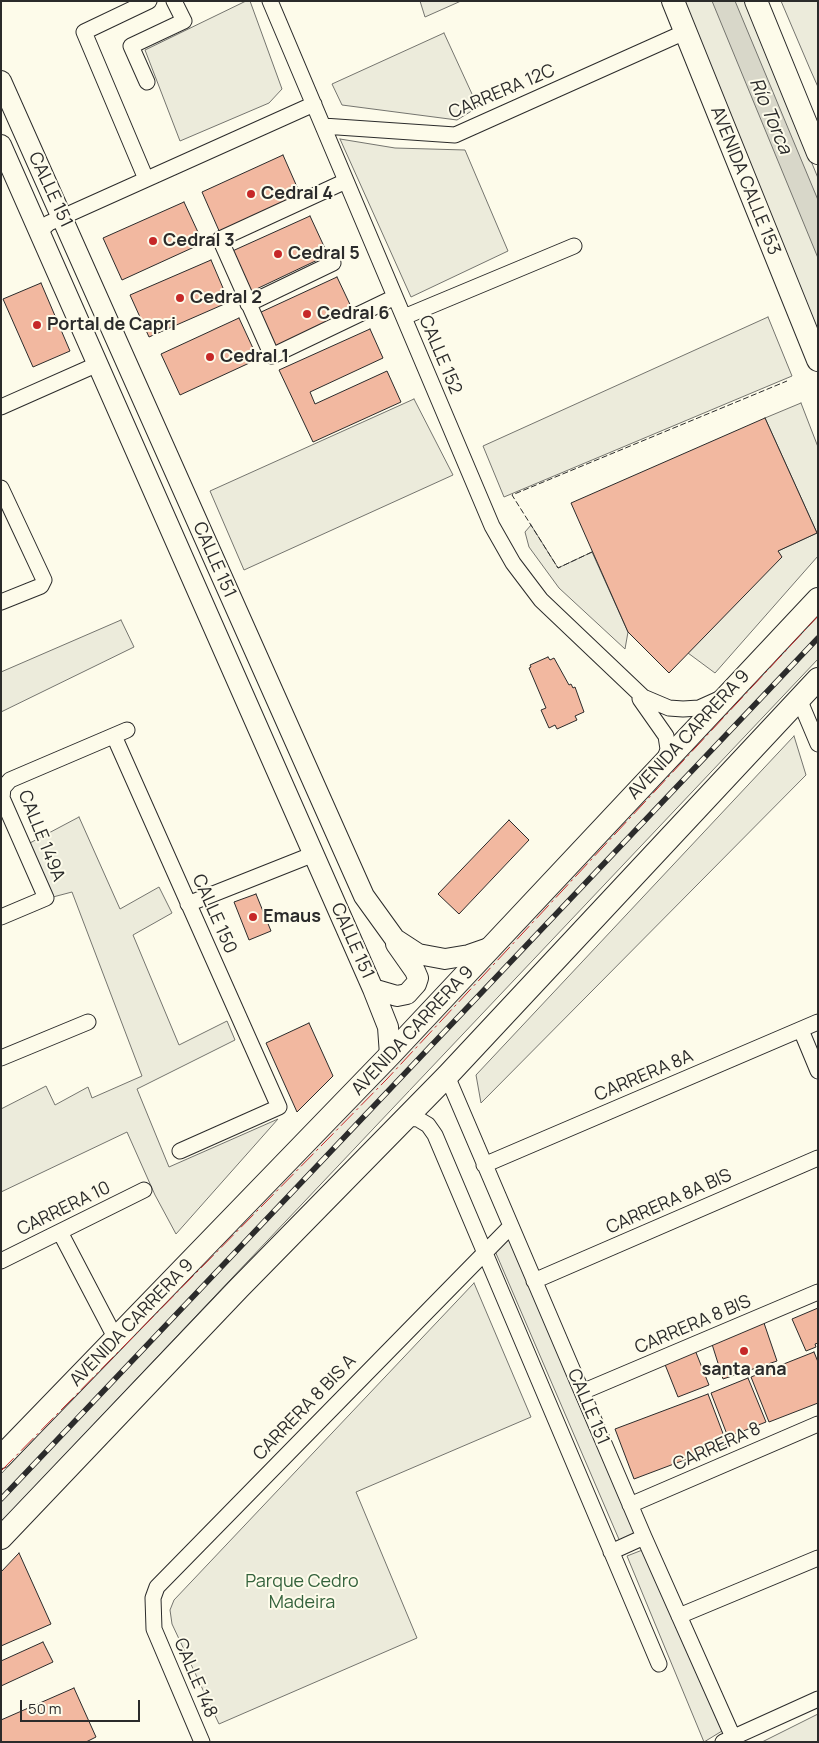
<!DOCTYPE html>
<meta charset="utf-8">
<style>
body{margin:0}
#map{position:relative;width:819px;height:1743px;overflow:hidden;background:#fdfbea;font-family:Manrope,sans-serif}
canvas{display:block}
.frame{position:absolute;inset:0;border:2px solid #2b2b2b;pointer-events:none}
.scale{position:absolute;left:20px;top:1700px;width:120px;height:22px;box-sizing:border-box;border:2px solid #2b2b2b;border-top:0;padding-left:6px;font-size:15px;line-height:18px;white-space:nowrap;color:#2b2b2b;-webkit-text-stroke:4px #fdfbea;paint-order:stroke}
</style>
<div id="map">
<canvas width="819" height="1743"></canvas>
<div class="frame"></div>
<div class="scale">50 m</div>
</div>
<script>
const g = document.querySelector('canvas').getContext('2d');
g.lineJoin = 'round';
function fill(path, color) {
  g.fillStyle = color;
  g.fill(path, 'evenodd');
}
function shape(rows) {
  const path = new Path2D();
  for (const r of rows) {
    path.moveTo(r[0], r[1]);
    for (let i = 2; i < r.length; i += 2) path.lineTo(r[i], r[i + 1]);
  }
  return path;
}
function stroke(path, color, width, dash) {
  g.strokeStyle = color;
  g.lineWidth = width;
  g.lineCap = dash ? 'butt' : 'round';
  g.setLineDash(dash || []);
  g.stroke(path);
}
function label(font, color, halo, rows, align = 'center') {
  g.font = font + ' Manrope,sans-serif';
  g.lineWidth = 4;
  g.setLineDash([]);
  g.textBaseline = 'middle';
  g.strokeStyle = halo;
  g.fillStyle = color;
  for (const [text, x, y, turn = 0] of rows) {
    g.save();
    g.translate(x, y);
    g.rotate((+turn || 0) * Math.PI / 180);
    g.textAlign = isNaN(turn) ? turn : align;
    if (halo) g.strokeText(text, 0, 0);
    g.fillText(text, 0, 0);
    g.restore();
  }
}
const green = shape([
 [246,1,250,1,282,89,269,103,180,141,145,50,246,1],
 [420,1,461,1,425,17,420,1],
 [682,1,745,1,818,178,818,334,682,1],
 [781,1,818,1,818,87,810,69,781,1],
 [444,33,478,107,457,120,342,105,332,84,444,33],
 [340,139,395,148,465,150,508,251,411,297,340,139],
 [768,317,792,376,504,497,483,446,768,317],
 [414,399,453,475,244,570,210,491,414,399],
 [801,403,818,447,818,556,715,673,688,653,781,557,778,551,817,533,765,418,801,403],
 [531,525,558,568,592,552,628,632,625,649,559,588,529,547,525,532,531,525],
 [818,614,818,659,1,1522,1,1474,818,614],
 [121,620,134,647,1,712,1,672,121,620],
 [794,736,806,775,481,1103,476,1075,794,736],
 [79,817,120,909,159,887,172,913,133,935,179,1045,227,1021,235,1040,137,1089,169,1167,278,1119,176,1234,155,1195,127,1132,1,1192,1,1109,46,1086,55,1105,88,1087,92,1098,142,1076,72,892,53,897,28,844,79,817],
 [509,1239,637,1534,621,1544,495,1251,509,1239],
 [474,1283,531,1417,356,1492,417,1638,219,1724,172,1624,170,1610,174,1600,474,1283],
 [645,1549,722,1731,704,1742,627,1556,645,1549],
 [818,1714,818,1742,762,1742,818,1714]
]);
fill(green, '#ecebdb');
stroke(green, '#74746e', 1);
const water = shape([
 [712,1,735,1,818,200,818,258,712,1]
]);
fill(water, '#d8d7c9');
stroke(water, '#74746e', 1);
const building = shape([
 [283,155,301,196,220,233,202,192,283,155],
 [184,202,203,243,122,280,103,238,184,202],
 [310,216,328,255,248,293,228,253,310,216],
 [211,260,229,302,149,337,130,295,211,260],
 [337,277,355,315,277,351,259,313,337,277],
 [41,283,70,351,33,367,3,299,41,283],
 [239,318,258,359,180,395,161,354,239,318],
 [370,329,383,358,310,392,315,404,387,371,401,402,313,442,279,370,370,329],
 [765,418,817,533,778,551,782,557,669,673,628,632,571,503,765,418],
 [548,657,550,660,554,658,569,685,571,684,573,688,575,687,584,712,575,716,577,720,557,729,555,725,549,728,541,710,546,708,529,668,531,667,530,665,548,657],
 [509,820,529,840,459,914,438,894,509,820],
 [256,894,271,931,249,940,234,902,256,894],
 [309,1023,333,1076,297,1112,266,1043,309,1023],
 [818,1308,818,1343,815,1344,816,1347,806,1351,792,1319,818,1308],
 [764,1323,777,1361,723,1379,711,1341,764,1323],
 [695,1350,709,1385,678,1397,664,1362,695,1350],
 [814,1352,818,1362,818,1403,769,1422,751,1377,814,1352],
 [748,1378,766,1422,728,1437,711,1393,748,1378],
 [708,1394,727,1444,634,1479,615,1429,708,1394],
 [19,1553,51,1624,1,1646,1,1572,19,1553],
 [43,1642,53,1662,1,1686,1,1661,43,1642],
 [74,1688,96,1737,86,1742,1,1742,1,1720,74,1688]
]);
fill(building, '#f2b8a0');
stroke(building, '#2b2b2b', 1);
const street = shape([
 [270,1,492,526,513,563,541,600,643,697,669,708,683,709,699,708,719,699],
 [147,82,131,46,184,21,174,1],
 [323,126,455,135,685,32],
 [146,179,84,32,149,1],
 [346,181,220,239,272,356,395,297],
 [39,232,49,223,314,104],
 [248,304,333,263],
 [404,317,574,246],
 [1,407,98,364],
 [1,488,44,580,41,586,1,602],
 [640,699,666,736,668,749,664,762],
 [799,699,818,744],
 [114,736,279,1107,180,1151],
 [188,904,314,854],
 [1,917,46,898,2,798,3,788,10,780,127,730],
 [801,1030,818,1071],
 [1,1058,88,1022],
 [447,1076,644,1537,733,1737],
 [406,1118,418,1119,428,1125,435,1135,659,1664],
 [484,1165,818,1022],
 [60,1232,116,1339],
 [1,1261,144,1190],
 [534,1281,818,1158],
 [582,1392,818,1292],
 [630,1505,818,1424],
 [611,1552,644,1537],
 [679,1616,818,1558],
 [202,1742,154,1629,153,1598,157,1587,511,1226],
 [723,1742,818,1699]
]);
const secondary = shape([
 [1,81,364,896,395,939,418,954,445,959,469,955,492,947],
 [1,145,373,989,388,1027,390,1055],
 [373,989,397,996,407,994,416,984,418,978,415,971,396,944]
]);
const primary = shape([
 [673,1,818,360],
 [756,1,818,153],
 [1,1457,390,1055,818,599],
 [1,1538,239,1288,447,1076,818,679]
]);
stroke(street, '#2b2b2b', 17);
stroke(secondary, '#2b2b2b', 22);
stroke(primary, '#2b2b2b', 24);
stroke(street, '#fdfbea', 15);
stroke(secondary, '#fdfbea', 20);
stroke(primary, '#fdfbea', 22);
const rail = shape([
 [1,1499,818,638]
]);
stroke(rail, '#2b2b2b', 5.5);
stroke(rail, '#fdfbea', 4, [11]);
stroke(shape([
 [592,552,558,568,512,495,787,381]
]), '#2b2b2b', 1, [6, 2.5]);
stroke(shape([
 [1,1471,387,1079,818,616]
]), '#c62828', 1, [18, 4, 2.5, 4]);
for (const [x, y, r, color] of [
 [251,194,5,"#c62828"],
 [153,241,5,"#c62828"],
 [278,254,5,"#c62828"],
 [180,298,5,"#c62828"],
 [307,314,5,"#c62828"],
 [37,325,5,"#c62828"],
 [210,357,5,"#c62828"],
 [253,917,5,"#c62828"],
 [744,1351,5,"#c62828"]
]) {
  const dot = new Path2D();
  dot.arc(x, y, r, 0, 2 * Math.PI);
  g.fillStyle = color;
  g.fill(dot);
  stroke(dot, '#fdfbea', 2);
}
label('18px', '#2b2b2b', '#fdfbea', [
 ["CARRERA 12C",502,92,-23],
 ["AVENIDA CALLE 153",745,181,68],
 ["CALLE 151",50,190,65],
 ["CALLE 152",440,355,67],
 ["CALLE 151",214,560,66],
 ["AVENIDA CARRERA 9",689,735,-47],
 ["CALLE 149A",41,836,68],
 ["CALLE 150",214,914,66],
 ["CALLE 151",352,941,66],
 ["AVENIDA CARRERA 9",413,1031,-47],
 ["CARRERA 8A",644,1076,-23],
 ["CARRERA 8A BIS",669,1202,-24],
 ["CARRERA 10",64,1209,-26],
 ["AVENIDA CARRERA 9",132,1323,-46],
 ["CARRERA 8 BIS",693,1325,-23],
 ["CALLE 151",588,1407,67],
 ["CARRERA 8 BIS A",305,1408,-46],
 ["CARRERA 8",717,1447,-24],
 ["CALLE 148",195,1678,67]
]);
label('bold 18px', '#2b2b2b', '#fdfbea', [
 ["Cedral 4",261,194],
 ["Cedral 3",163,241],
 ["Cedral 5",288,254],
 ["Cedral 2",190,298],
 ["Cedral 6",317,314],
 ["Portal de Capri",47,325],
 ["Cedral 1",220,357],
 ["Emaus",263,917],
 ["santa ana",744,1370,"center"]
], 'left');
label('18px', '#34623c', '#fdfbea', [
 ["Parque Cedro",302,1582],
 ["Madeira",302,1603]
]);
label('italic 19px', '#2b2b2b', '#fdfbea', [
 ["Río Torca",770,116,67]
]);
</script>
